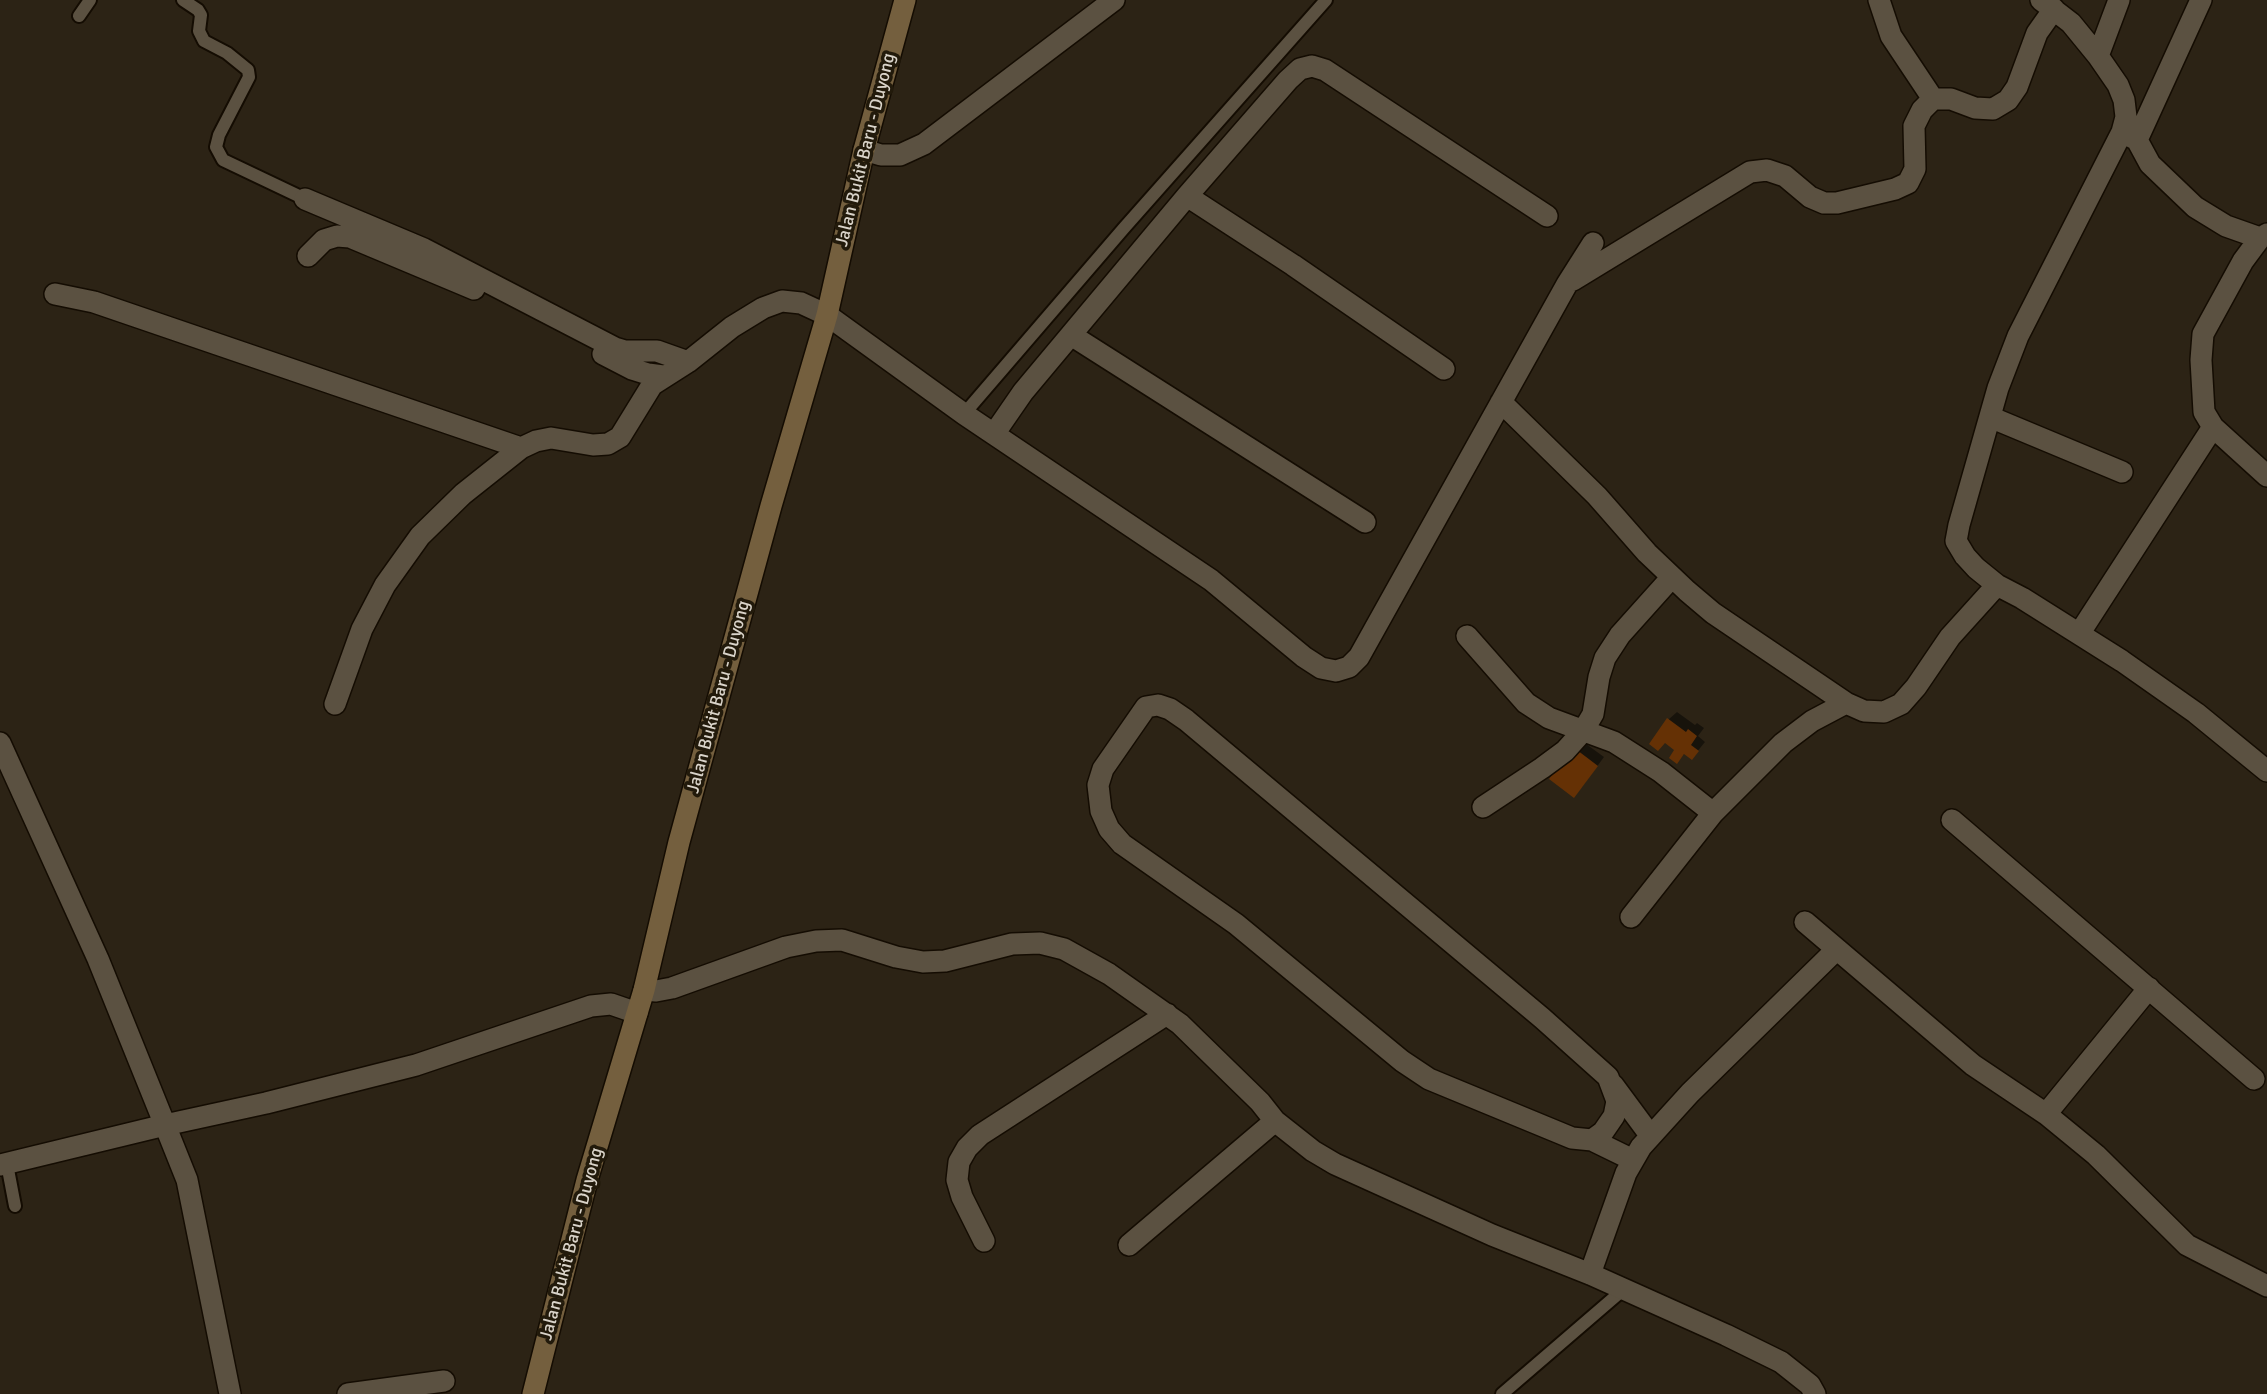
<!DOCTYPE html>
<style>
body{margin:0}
canvas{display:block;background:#2c2315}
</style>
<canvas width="2267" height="1394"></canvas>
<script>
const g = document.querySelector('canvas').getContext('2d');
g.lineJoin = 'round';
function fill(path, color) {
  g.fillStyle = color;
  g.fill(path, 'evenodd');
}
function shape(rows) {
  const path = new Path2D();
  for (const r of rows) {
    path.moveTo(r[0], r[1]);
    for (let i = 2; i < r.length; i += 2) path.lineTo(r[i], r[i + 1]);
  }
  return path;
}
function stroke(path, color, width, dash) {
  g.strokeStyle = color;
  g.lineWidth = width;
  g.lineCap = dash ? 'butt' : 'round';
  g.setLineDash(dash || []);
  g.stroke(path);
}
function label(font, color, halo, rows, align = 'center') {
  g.font = font + ' Signika,sans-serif';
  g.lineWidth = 7;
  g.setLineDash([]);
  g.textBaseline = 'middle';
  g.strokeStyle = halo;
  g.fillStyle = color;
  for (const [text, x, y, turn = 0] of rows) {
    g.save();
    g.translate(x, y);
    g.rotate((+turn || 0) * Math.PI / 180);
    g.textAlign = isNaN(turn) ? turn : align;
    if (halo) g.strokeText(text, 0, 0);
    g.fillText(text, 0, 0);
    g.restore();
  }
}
fill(shape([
 [1677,712,1695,725,1697,723,1704,728,1698,736,1705,742,1692,758,1685,753,1677,762,1669,719],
 [1582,741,1604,757,1582,787,1552,778]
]), '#0007');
fill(shape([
 [1667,718,1686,732,1688,729,1697,736,1691,745,1699,751,1692,760,1684,754,1677,764,1669,758,1674,750,1665,743,1658,751,1649,744],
 [1573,747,1598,766,1574,798,1549,779]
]), '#653105');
const lane = shape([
 [183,0,198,10,201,15,199,31,204,41,227,53,248,70,249,77,219,135,216,147,223,160,305,199],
 [79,16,90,0],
 [964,414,1124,228,1326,0],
 [7,1164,15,1206],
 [1502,1394,1624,1289]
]);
const street = shape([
 [1879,0,1891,36,1933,99],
 [2041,0,2071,23,2098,56,2118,85,2124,100,2126,117,2122,132,2018,336,1998,388,1959,525,1956,541,1965,556,1976,568,1997,585,2022,598,2122,661,2196,713,2267,771],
 [2098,56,2119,0],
 [2122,132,2137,140,2150,164,2195,207,2226,226,2260,238],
 [2137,140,2201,0],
 [864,150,881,155,900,155,924,144,1114,0],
 [1187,196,1293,265,1444,369],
 [305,199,424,249,615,348,625,351,657,351,688,362],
 [2267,234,2260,238,2243,261,2203,334,2201,360,2204,412,2213,427,2267,476],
 [308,256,324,240,337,236,350,237,474,289],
 [1573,280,1750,172,1767,170,1785,176,1810,197,1824,203,1837,203,1895,189,1908,183,1915,169,1914,126,1922,110,1933,99,1951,99,1975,108,1993,109,2008,100,2017,87,2037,33,2054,9],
 [55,294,94,302,521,448],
 [1071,335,1365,522],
 [603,354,632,369,648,374,663,376],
 [1501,402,1597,496,1647,553,1687,591,1713,613,1818,684,1846,703,1864,711,1884,712,1901,704,1916,687,1950,637,1997,585],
 [1990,417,2122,472],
 [994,434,1023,392,1187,196,1288,80,1300,69,1312,66,1325,70,1547,216],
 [2079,634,2213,427],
 [1467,636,1526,703,1549,718,1614,742,1661,772,1713,813],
 [335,704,362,629,385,585,420,536,463,494,521,448,536,441,551,438,593,445,608,444,620,437,652,385,688,362,732,327,763,308,782,301,801,303,827,315,964,414,1211,580,1304,657,1321,668,1336,671,1349,667,1359,657,1567,284,1593,243],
 [0,743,98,959,165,1125,266,1103,416,1065,591,1006,611,1004,637,1013],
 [1483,807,1542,768,1565,751,1583,731,1593,714,1599,677,1605,658,1620,635,1672,577],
 [1952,820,2254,1079],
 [1631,917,1713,813,1783,743,1812,721,1846,703],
 [1805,922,1973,1065,2046,1114,2096,1155,2187,1245,2267,1286],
 [644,990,656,991,672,988,786,947,816,941,842,940,896,957,923,962,945,961,1012,944,1040,943,1064,949,1109,974,1180,1024,1260,1102,1275,1121,1313,1151,1335,1164,1492,1235,1590,1274,1726,1335,1781,1362,1810,1385,1815,1394],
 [1613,1085,1650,1135],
 [2046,1114,2149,988],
 [1592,1140,1603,1132,1614,1116,1617,1101,1608,1077,1542,1018,1186,720,1170,709,1158,705,1146,707,1103,769,1098,785,1101,811,1109,829,1122,844,1236,924,1402,1061,1429,1079,1572,1138,1592,1140,1633,1160],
 [0,1165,165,1125,187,1180,230,1394],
 [984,1241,962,1197,957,1180,959,1162,967,1148,980,1135,1167,1014],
 [1129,1245,1275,1121],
 [1590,1274,1626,1173,1641,1147,1690,1093,1836,950],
 [348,1394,444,1381]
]);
const secondary = shape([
 [533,1394,587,1180,644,990,679,842,771,506,827,315,864,150,905,0]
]);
stroke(lane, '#140c02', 16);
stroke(street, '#140c02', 24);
stroke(secondary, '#140c02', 24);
stroke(lane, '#5b5141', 12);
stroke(street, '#5b5141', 21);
stroke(secondary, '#745f3e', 21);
label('18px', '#d9d3c9', '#221a0b', [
 ["Jalan Bukit Baru - Duyong",866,150,-76],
 ["Jalan Bukit Baru - Duyong",719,697,-75],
 ["Jalan Bukit Baru - Duyong",572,1244,-75]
]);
</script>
